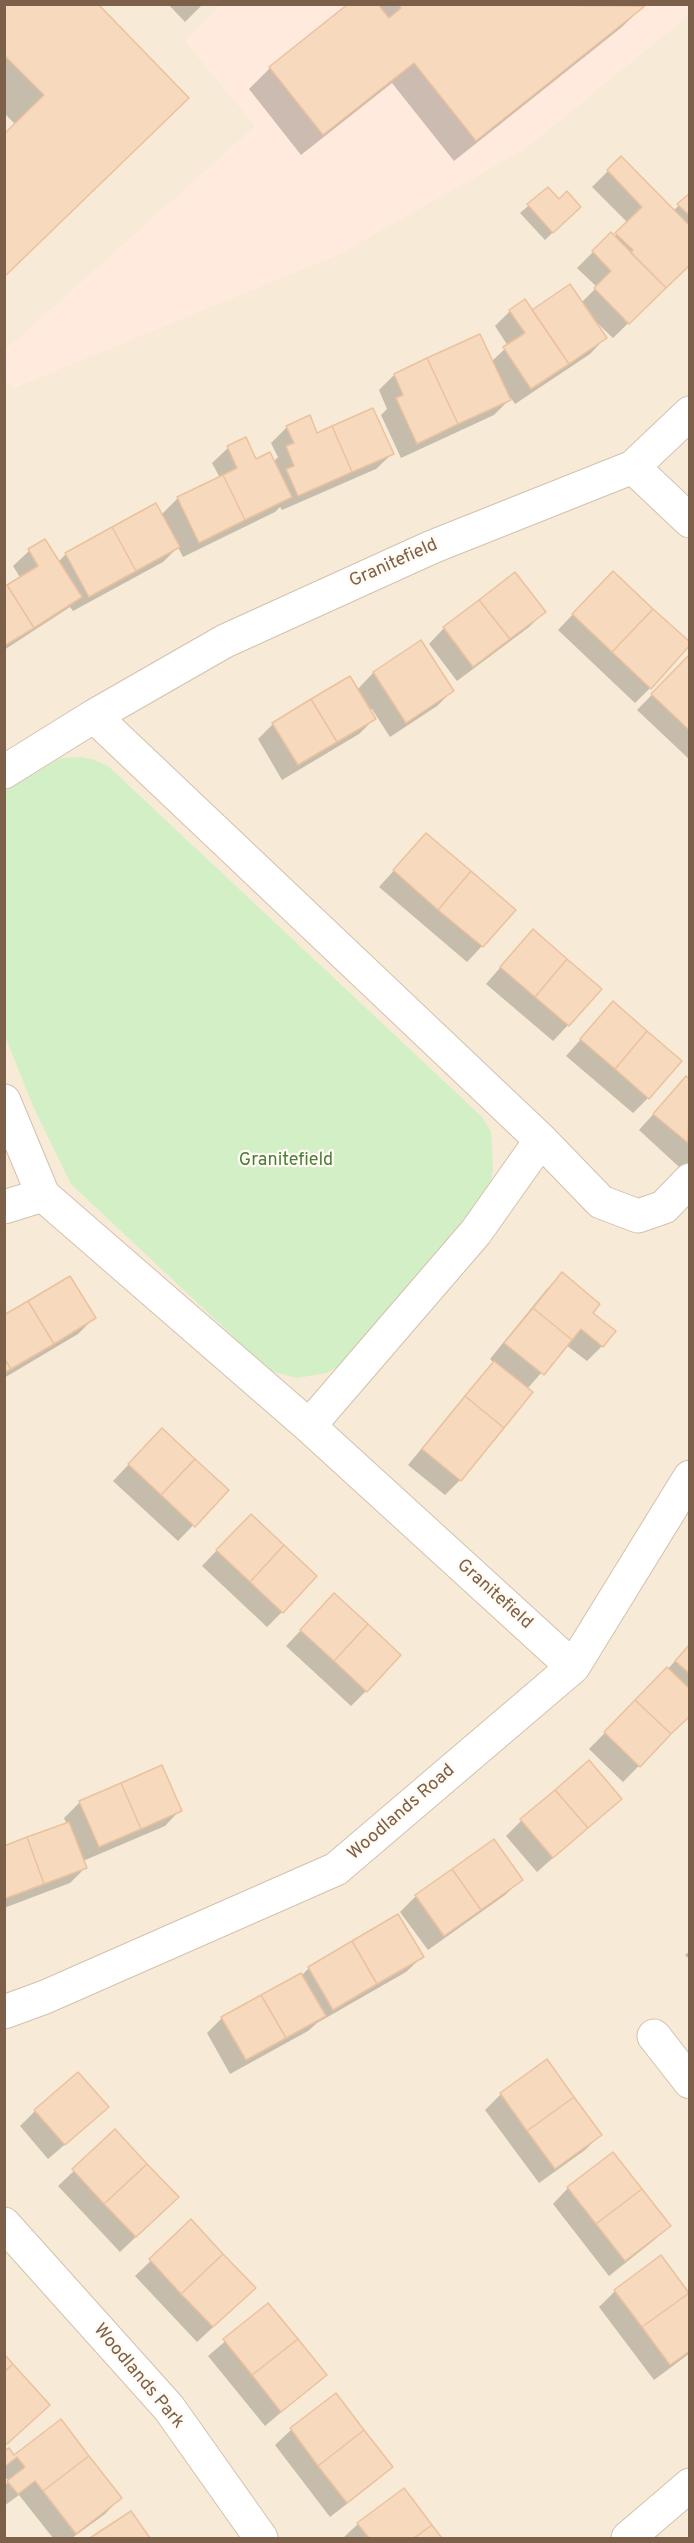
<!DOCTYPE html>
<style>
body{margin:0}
#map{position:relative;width:694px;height:2543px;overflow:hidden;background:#fef8ea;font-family:Overpass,sans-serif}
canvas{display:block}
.frame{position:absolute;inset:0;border:6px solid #7d6049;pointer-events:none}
</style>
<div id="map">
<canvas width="694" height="2543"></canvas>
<div class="frame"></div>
</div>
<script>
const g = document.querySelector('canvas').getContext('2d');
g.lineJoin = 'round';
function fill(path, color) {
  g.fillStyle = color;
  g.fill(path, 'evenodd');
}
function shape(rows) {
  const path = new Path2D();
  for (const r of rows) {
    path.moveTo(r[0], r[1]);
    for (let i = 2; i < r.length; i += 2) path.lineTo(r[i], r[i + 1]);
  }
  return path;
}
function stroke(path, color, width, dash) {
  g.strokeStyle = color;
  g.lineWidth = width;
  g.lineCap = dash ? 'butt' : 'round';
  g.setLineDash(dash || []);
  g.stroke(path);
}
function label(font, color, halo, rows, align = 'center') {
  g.font = font + ' Overpass,sans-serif';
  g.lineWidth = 4.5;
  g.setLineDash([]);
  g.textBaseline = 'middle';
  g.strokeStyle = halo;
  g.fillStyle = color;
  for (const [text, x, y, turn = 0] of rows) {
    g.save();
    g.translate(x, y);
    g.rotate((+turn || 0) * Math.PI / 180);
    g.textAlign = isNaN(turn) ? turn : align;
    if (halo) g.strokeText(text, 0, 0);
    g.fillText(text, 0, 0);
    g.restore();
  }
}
fill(shape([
 [5,5,222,5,186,42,256,126,5,351],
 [689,14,689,2538,5,2538,4,378,14,388,523,150]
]), '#f7ebd7');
fill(shape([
 [222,5,689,5,689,14,523,150,340,254,14,388,5,378,4,351,256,126,186,42]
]), '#ffeadd');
fill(shape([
 [80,757,92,759,108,766,482,1117,491,1132,493,1168,491,1182,483,1196,354,1352,340,1365,327,1373,297,1378,270,1371,71,1184,33,1106,5,1036,5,791,61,758]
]), '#d3efc5');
fill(shape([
 [4,4,158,127,16,125,4,113],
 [168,4,203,4,185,22],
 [350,4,642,4,643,6,622,27,454,161,392,83,301,155,249,89,270,68],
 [621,158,673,211,690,195,690,263,613,338,594,320,605,338,590,354,515,404,511,398,494,415,401,458,381,415,387,409,379,390,394,375,492,361,508,346,495,326,510,311,532,312,581,303,597,287,577,268,611,234,614,237,628,223,592,187],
 [548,189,559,201,579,207,545,240,520,213],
 [287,427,392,454,376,469,282,510,280,507,275,512,183,557,178,547,163,562,73,611,70,607,4,650,4,589,21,579,13,566,29,551,44,541,58,562,66,554,161,515,178,498,220,478,212,463,228,448,256,461,273,462,278,457,271,443],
 [597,589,650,688,635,703,558,630],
 [544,612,529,627,457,681,429,644,444,628],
 [421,642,452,691,437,706,390,737,372,709,369,711,374,719,359,734,282,780,258,739,273,724,357,690,373,673],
 [690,656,690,760,637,710],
 [426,835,482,946,467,962,379,887],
 [518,947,568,1025,553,1041,486,984],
 [613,1003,648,1098,633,1113,566,1056],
 [686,1078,690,1081,690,1177,639,1130],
 [562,1274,591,1313,602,1346,587,1361,566,1345,527,1389,460,1480,445,1495,408,1465,479,1379,494,1363,490,1359,546,1290],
 [4,1317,94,1318,78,1334,4,1378],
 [147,1445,227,1490,178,1541,113,1481],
 [235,1531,282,1612,267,1627,202,1566],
 [319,1611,366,1691,351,1706,286,1646],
 [690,1644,690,1714,623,1782,589,1749,667,1670],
 [620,1799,537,1872,506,1836,521,1821],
 [80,1802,180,1810,165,1826,83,1861,85,1868,70,1883,4,1908,4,1847,67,1824,64,1818],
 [521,1880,505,1895,428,1950,400,1912,416,1896],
 [690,1951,690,1960,685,1955],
 [422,1957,406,1972,317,2023,308,2031,230,2074,207,2033,222,2018,301,1976,309,1968],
 [546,2061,600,2135,585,2150,539,2183,485,2110,501,2094],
 [35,2111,91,2122,48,2159,20,2126],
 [115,2132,161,2213,120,2252,58,2186],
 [568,2188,669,2226,653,2241,609,2276,553,2204],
 [191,2222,238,2304,197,2342,135,2276],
 [660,2257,690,2296,690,2353,654,2380,599,2307,615,2291],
 [268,2305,325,2375,265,2426,208,2356],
 [336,2395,391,2467,375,2482,330,2517,275,2445,291,2430],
 [60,2421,120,2498,105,2514,72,2538,53,2538,19,2495,4,2506,4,2486,9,2481,4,2476,4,2453,14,2457],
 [404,2490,440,2538,343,2538,358,2524],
 [130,2513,148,2538,92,2538]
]), '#0003');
const building = shape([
 [4,4,98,4,189,98,4,277,4,134,44,95,4,55,4,4],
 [348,4,378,4,389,18,401,8,398,4,645,6,476,141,414,63,323,135,269,67,348,4],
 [621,156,690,226,690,265,666,288,631,253,633,250,615,233,642,207,607,170,621,156],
 [548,187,559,199,567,191,581,207,553,233,527,204,548,187],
 [690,193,690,216,677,204,690,193],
 [611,232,666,288,629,324,594,288,611,271,592,251,611,232],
 [570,284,607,338,569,364,532,310,570,284],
 [525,299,569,364,531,389,503,347,525,333,509,310,525,299],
 [480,334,511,400,458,424,427,358,480,334],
 [427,358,458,424,417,444,396,398,403,395,394,374,427,358],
 [373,408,394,454,352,472,332,426,373,408],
 [310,415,317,433,332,426,352,472,298,496,286,469,294,466,286,446,294,443,286,426,310,415],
 [246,437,256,459,270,452,292,497,245,520,223,475,237,468,227,446,246,437],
 [223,475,245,520,199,543,177,497,223,475],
 [156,503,180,547,136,571,112,527,156,503],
 [112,527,136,571,89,597,65,553,112,527],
 [45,539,82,597,34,628,7,585,38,566,28,549,45,539],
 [613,571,653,609,612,652,572,614,613,571],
 [515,572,546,612,510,639,479,600,515,572],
 [7,585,34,628,4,646,4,587,7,585],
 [479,600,510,639,473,667,443,627,479,600],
 [653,609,690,642,690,645,651,689,612,652,653,609],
 [421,640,454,691,406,723,373,672,421,640],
 [690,654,690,731,651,694,690,654],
 [350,676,376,719,337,742,311,699,350,676],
 [311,699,337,742,298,765,272,723,311,699],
 [426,833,471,871,438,910,393,870,426,833],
 [471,871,516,910,483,947,438,910,471,871],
 [533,929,567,959,535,997,500,967,533,929],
 [567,959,602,989,569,1026,535,997,567,959],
 [613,1001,647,1031,615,1069,580,1039,613,1001],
 [647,1031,682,1061,649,1099,615,1069,647,1031],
 [686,1076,690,1079,688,1143,653,1114,686,1076],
 [562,1272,600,1304,593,1313,616,1331,603,1347,581,1329,572,1340,533,1308,562,1272],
 [70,1276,96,1318,54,1344,28,1301,70,1276],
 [28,1301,54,1344,11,1369,4,1358,4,1315,28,1301],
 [533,1308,572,1340,544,1375,504,1343,533,1308],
 [4,1358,11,1369,4,1373,4,1358],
 [494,1361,533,1392,504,1428,465,1396,494,1361],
 [465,1396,504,1428,461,1481,422,1449,465,1396],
 [162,1428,195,1459,161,1495,128,1464,162,1428],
 [195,1459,229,1490,195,1527,161,1495,195,1459],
 [251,1514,284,1545,250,1582,216,1550,251,1514],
 [284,1545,317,1576,283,1613,250,1582,284,1545],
 [334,1593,368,1624,334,1661,300,1630,334,1593],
 [368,1624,401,1655,367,1692,334,1661,368,1624],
 [690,1644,690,1674,675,1661,690,1644],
 [667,1667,690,1689,690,1716,671,1734,635,1700,667,1667],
 [635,1700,671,1734,640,1767,604,1732,635,1700],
 [589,1760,622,1799,588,1828,555,1790,589,1760],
 [162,1765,182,1811,141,1829,121,1783,162,1765],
 [121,1783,141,1829,99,1847,79,1801,121,1783],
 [555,1790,588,1828,553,1858,520,1819,555,1790],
 [69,1822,87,1868,44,1884,27,1837,69,1822],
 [27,1837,44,1884,4,1899,4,1846,27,1837],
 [494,1839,523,1880,481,1910,452,1869,494,1839],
 [452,1869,481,1910,444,1936,415,1895,452,1869],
 [398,1914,424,1957,377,1984,352,1941,398,1914],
 [352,1941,377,1984,333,2010,308,1967,352,1941],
 [301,1973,326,2016,286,2038,261,1995,301,1973],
 [261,1995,286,2038,246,2060,221,2017,261,1995],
 [547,2059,574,2097,527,2131,500,2093,547,2059],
 [78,2072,109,2107,65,2145,34,2110,78,2072],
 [574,2097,602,2135,555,2169,527,2131,574,2097],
 [115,2129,147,2164,104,2204,72,2169,115,2129],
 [613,2152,642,2189,596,2224,567,2187,613,2152],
 [147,2164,179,2197,136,2237,104,2204,147,2164],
 [642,2189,671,2226,625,2261,596,2224,642,2189],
 [191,2219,223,2254,181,2294,149,2259,191,2219],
 [223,2254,256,2288,213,2327,181,2294,223,2254],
 [661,2255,689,2293,642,2327,614,2290,661,2255],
 [689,2293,690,2351,670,2365,642,2327,689,2293],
 [268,2303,298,2339,252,2375,223,2339,268,2303],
 [298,2339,327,2375,281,2412,252,2375,298,2339],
 [4,2354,13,2364,4,2372,4,2354],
 [13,2364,50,2405,7,2444,4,2441,4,2372,13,2364],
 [336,2393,364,2430,318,2466,290,2428,336,2393],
 [61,2419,89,2456,43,2491,35,2481,18,2494,7,2481,25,2467,17,2457,4,2467,4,2451,9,2448,14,2455,61,2419],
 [364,2430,393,2467,347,2503,318,2466,364,2430],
 [89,2456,122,2498,76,2534,43,2491,89,2456],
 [404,2488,432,2525,414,2538,369,2538,357,2523,404,2488],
 [131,2511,150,2538,90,2538,131,2511],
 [432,2525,442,2538,414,2538,432,2525]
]);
fill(building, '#f7d9be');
stroke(building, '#ecc19d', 1.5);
const minor = shape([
 [633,467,690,521],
 [94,716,541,1140,476,1232,309,1426],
 [4,772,94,716,225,641,432,547,633,467,690,413],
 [4,1101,43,1195,309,1426,573,1667],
 [541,1140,601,1202,638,1216,664,1207,690,1180],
 [4,1207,43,1195],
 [4,2012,45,1997,336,1869,573,1667,690,1477],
 [654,2036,690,2082],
 [4,2224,169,2408,261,2538],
 [628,2538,690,2485]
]);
stroke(minor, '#d3c1ad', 35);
stroke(minor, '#fff', 33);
label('18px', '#7d6049', '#fffbf2', [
 ["Granitefield",394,564,-24],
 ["Granitefield",494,1595,42],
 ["Woodlands Road",402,1813,-41],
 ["Woodlands Park",138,2377,50]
]);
label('18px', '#4b7e3c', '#fffbf2', [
 ["Granitefield",286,1161]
]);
</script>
